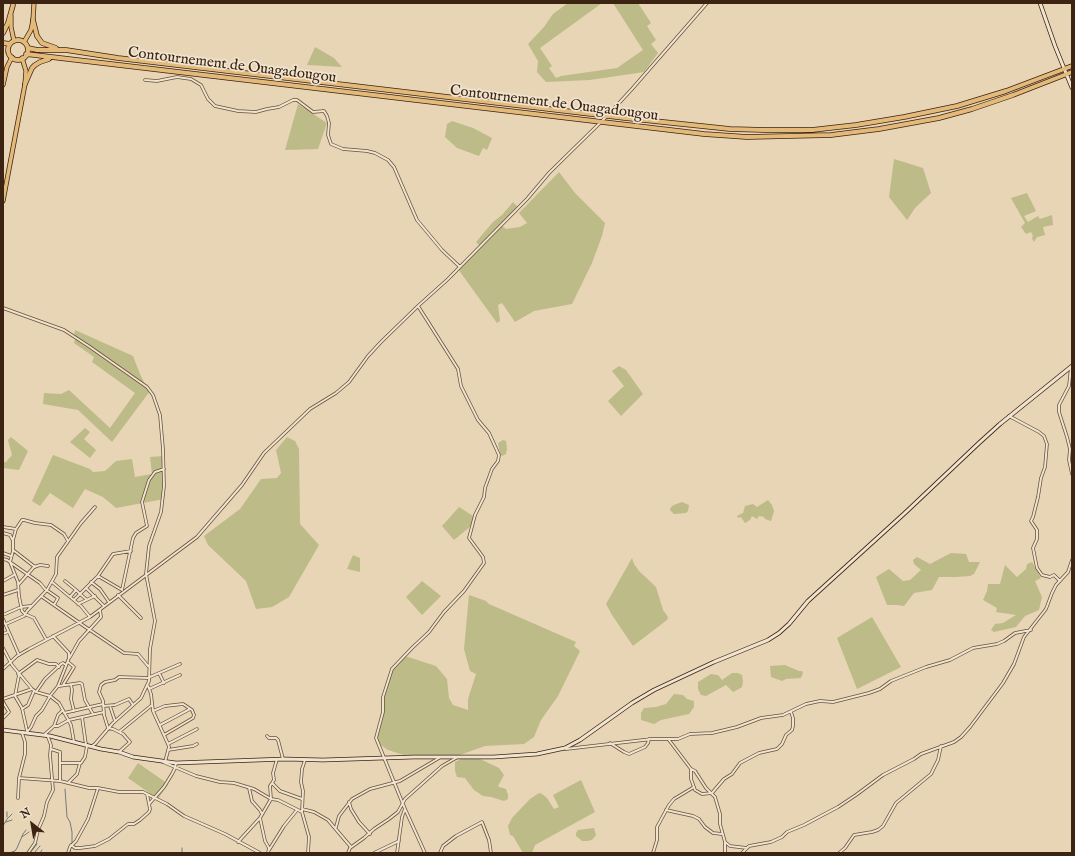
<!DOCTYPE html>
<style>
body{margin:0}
#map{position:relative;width:1075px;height:856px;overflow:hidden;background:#e7d5b5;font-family:"IM FELL English",serif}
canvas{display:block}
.frame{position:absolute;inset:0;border:4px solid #3d2312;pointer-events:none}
.north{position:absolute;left:12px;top:804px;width:40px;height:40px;-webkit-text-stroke:3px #efe4cf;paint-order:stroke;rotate:329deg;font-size:11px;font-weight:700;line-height:16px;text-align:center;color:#3d2312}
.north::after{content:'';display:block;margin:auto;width:14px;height:18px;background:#3d2312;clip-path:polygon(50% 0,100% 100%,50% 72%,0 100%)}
</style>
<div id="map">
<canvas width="1075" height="856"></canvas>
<div class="frame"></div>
<div class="north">N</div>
</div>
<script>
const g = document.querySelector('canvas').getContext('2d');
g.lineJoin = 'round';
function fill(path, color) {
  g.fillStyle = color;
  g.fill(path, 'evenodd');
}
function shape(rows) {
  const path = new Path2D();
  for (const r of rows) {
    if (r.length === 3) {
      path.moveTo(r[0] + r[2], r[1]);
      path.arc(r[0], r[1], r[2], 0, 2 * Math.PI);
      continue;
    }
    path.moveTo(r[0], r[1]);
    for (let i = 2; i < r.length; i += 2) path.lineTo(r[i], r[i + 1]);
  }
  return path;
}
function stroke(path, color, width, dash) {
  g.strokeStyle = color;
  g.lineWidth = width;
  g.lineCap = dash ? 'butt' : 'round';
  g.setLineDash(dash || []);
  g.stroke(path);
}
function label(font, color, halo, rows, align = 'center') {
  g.font = font + ' "IM FELL English",serif';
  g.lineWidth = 3.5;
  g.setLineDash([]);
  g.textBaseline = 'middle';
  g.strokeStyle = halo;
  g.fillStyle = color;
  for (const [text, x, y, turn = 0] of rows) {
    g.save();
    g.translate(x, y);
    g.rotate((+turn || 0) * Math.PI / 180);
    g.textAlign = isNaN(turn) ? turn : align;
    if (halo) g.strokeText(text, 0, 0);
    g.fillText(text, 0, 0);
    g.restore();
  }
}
fill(shape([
 [568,3,602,3,540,48,552,66,549,68,556,78,561,76,617,68,643,50,613,3,638,3,651,23,647,26,656,40,651,44,658,53,644,72,590,80,546,82,537,72,538,61,528,44,544,27,553,14],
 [315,47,334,58,342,67,307,65],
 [298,104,327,123,318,149,285,150],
 [452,121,473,128,492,138,487,150,483,148,479,156,457,148,445,137,447,124],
 [894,159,923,168,931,193,915,208,907,220,889,197],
 [559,172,575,193,605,223,602,236,592,263,572,304,534,311,515,322,502,303,498,305,500,321,497,323,458,269,480,246,476,242,493,222,502,215,513,202,518,207,501,225,506,229,520,227,527,223,519,213],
 [1027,193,1036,211,1024,216,1028,222,1038,216,1040,219,1052,215,1053,225,1043,227,1045,235,1037,237,1034,242,1032,238,1033,236,1031,232,1026,234,1021,227,1025,223,1011,198],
 [75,330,133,356,140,374,146,386,74,336],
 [75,339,150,391,112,442,78,410,43,404,44,393,61,394,69,390,110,428,135,393,92,362,94,357,74,343],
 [619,366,626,370,643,394,621,416,608,401,624,386,612,371],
 [85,428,90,432,84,439,96,450,90,458,70,442],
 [11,437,28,451,19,470,3,468,3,462,6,462,12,455,8,440],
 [287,437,295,441,299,449,300,524,319,545,289,597,272,607,256,609,246,581,208,545,204,536,240,509,261,479,277,478,281,473,276,450],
 [503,440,506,441,507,449,506,454,502,456,500,454,498,443],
 [53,455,90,469,93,472,105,471,116,461,132,459,135,477,152,474,150,457,164,456,165,483,164,499,116,508,103,497,85,489,73,508,50,493,40,506,32,501],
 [768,500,772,505,774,511,771,521,765,519,764,517,759,516,757,519,752,516,750,520,745,523,741,517,738,518,737,516,743,513,745,506,753,504,757,507],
 [682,502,689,505,688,511,686,513,674,514,670,510,671,507,674,505],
 [459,507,473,516,471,526,454,540,442,526],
 [951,553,966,554,969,562,980,562,974,574,970,576,956,577,939,577,932,590,914,593,904,606,897,605,887,605,876,577,889,569,903,581,910,580,921,570,914,564,913,560,917,557,930,564],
 [353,555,360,558,360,572,347,569],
 [632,558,634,564,639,571,656,587,663,610,668,617,667,620,633,646,612,615,606,604],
 [1032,562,1041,578,1035,581,1042,597,1039,610,1025,616,1016,627,994,632,991,630,995,624,1003,623,1016,615,996,612,997,608,983,600,987,591,988,584,1000,584,1005,565,1017,577,1026,569,1027,564],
 [422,581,441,596,422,615,406,597],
 [469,595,486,601,489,604,576,642,574,646,580,651,558,696,541,720,534,737,524,744,485,746,457,756,410,757,388,750,379,744,377,738,384,711,383,697,392,669,405,656,436,666,447,679,449,698,453,705,468,710,468,699,476,674,470,671,464,649],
 [872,617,901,667,857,689,837,638],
 [785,665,799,671,802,671,803,673,801,678,786,679,782,681,771,677,770,666],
 [732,673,738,673,742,675,743,681,742,687,739,689,733,692,726,685,706,696,701,695,698,689,698,682,711,674,718,675,722,680],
 [674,694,683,695,687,699,694,701,694,707,689,714,661,720,654,724,641,720,641,713,644,708,656,707,666,704],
 [461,759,480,759,499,768,504,775,498,786,499,787,506,789,508,795,508,799,504,801,491,797,483,796,474,790,465,778,457,777,455,771,455,762],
 [138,763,168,784,158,799,128,778],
 [581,780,595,812,535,845,532,853,523,853,513,836,510,835,508,826,512,818,530,799,539,793,542,794,547,798,554,809,559,807,553,795],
 [594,828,596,835,592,840,587,841,582,841,576,836,576,833,578,830]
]), '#bdbb88');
stroke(shape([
 [65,789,67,817,70,822,72,832,72,844],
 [7,812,7,817],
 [6,822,12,820],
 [3,826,7,819,12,814],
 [22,837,29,832],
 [9,853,15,851,17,848,23,834,26,830],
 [30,853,37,844],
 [34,853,40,846],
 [40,853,42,850],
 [70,853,71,847],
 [182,853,182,848]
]), '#757b76', 1);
const street = shape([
 [145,80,157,81,177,77,191,79,201,85,208,99,215,106,238,111,256,112,267,109,279,107,293,100,297,100,313,112,324,111,327,116,329,123,328,135,331,144,343,149,367,151,375,153,388,160,394,167,417,220,442,250,460,267],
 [418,306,458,369,461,386,478,420,489,433,499,455,498,461,492,469,485,488,484,497,475,515,469,538,483,557,484,563,464,591,444,612,429,632,412,648,392,669,383,697,383,712,376,738,405,809,425,853],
 [3,308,64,330,90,347,147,387,153,395,160,415,163,449,164,486,161,512,149,546,146,574,155,621,150,649,149,681,141,698,113,723,95,744,92,746],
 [1071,367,1069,386,1059,405,1059,412,1067,437,1070,449,1069,460,1072,474],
 [1009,416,1039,432,1044,436,1047,444,1045,467,1041,478,1038,497,1033,517,1031,521,1037,530,1037,539,1033,548,1037,568,1042,575,1050,577,1054,575,1060,581],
 [3,527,16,529],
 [3,533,10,535,12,539],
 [13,550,35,567],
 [3,553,11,556],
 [3,559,7,560,27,574,40,583,45,589,58,598,54,605],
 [98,576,122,590],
 [3,581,14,575],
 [65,581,76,590],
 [52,582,81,606,90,617],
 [91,582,100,589,109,602],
 [19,584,34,567,40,565,48,566],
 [86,588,104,606],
 [122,590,133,538,136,533,147,526,142,502,149,480,155,472,164,469],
 [3,595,18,590],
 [118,595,141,618],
 [41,596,84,626,124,653,138,654,148,666],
 [70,597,76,590,80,594,98,576,113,554,131,551],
 [74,600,80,594,86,599],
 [78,604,95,596],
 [3,615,21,607,31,606],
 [3,619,19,655],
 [6,624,24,616,27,611,47,590,56,574,57,557,81,523,95,507],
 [3,634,8,632],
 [46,639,34,618,25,614,22,611,19,596,18,582,10,562,13,551,13,540,16,529,22,520,24,520,35,523,51,525,64,534,68,541],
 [3,648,12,665,32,689,36,692,50,696,59,703,71,725,74,742],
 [70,657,79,641,101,617,100,610],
 [3,669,17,656,29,649,90,617,197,537,242,485,264,453,310,409,336,393,349,382,368,356,381,342,418,306,447,280,527,199,549,173,607,116,632,89,707,3],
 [159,673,164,683],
 [18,674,37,660,49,664,56,664,59,667],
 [19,675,15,696,22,708,27,731],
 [150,677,180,664],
 [63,685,74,667,68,662],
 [71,685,72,690,71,699,74,711],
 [59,686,80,683,82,684,85,700,93,714],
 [148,686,151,694,153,711,168,744,169,747,165,762],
 [149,689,180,675],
 [36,692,45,679,61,664,63,663,66,665],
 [3,699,32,689],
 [3,702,9,712,3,718],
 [103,706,115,705,129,699,133,705],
 [110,706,115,721],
 [22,709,28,705,34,691],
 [153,711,165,706,183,704,192,710,194,715,193,718,164,735],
 [64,713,103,704],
 [82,717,86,745],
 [160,725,190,709],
 [54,726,58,726,69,720,104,712],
 [28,731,31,727,36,716,42,710,50,696,58,686,69,658,69,653,53,636],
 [119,732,152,705],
 [44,735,54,726,58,715,63,710],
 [267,736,269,738,276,738,278,740,283,759],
 [669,740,691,769,691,779,695,790,702,794,712,793,724,779,732,774,740,763,759,753,777,749,782,744,786,735,792,730,793,726,793,718,791,712],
 [610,743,624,752,629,754,645,747,648,743,649,739],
 [168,744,197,729],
 [51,749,60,752,60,781],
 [566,749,652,739,678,739,690,734,712,733,737,727,761,718,783,715,806,704,820,701,833,702,869,693,880,689,891,681,926,667,950,660,973,648,997,644,1004,641,1015,633,1031,630],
 [168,750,193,746,197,744],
 [119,752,130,742,123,734,113,729,108,728,104,715,103,701,99,692,101,685,105,682,115,680,119,677,149,678],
 [305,760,302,769,301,782,303,791,302,812,309,837,308,853],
 [163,762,196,776,220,782,234,783,254,789,271,799,278,800,302,812],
 [60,763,81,763,85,757,87,746],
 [691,769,695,771,706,788,715,797,720,814,720,824,725,842,725,853],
 [19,778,60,781,89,788,98,788,119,792,143,792,167,804,184,816,225,834,260,853],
 [68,783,77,774,80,763],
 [272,783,280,791,302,799],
 [249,788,252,801,260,810,262,814],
 [147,794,149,804],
 [18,798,19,778,25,754,25,742,22,733],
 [349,802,351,809,359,822,370,834],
 [302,809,314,812,328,820,351,847],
 [666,810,693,816,699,819,705,827,713,833,722,834],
 [336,827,339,816,352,799,370,789,400,781,439,758],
 [238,842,259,819],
 [725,842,730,846,747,848],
 [71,845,75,848,80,848,95,846,109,839,128,824,134,824,140,820,149,812,150,809,149,804,164,787,172,774,175,768,176,763],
 [269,850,284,826,297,810],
 [28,853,35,843,38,830,44,816,47,802,53,790,50,755,51,745,48,737],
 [68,853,70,847,76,841,88,819,98,788],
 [268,853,269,848,265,841,260,818,271,799,270,786,274,780,273,773,277,759],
 [348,853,350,848,364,838,374,829,389,819,398,812,405,799,442,766,456,758],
 [374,853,399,841],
 [397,853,402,817,405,809],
 [440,853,443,846,456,836,482,822,489,840,491,853],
 [653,853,657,840,657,827,669,805,674,799,694,787],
 [742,853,749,846,771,842,782,837,787,832,804,825,838,807,856,795,883,775,914,759,921,754,954,742,961,737,970,727,1003,683,1014,664,1024,637,1046,609,1052,593,1056,585,1068,572,1072,560],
 [839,853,845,848,854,835,872,832,878,830,883,826,896,803,931,774,938,760,941,746]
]);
const secondary = shape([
 [1040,3,1055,46,1072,88],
 [3,730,50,736,101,749,119,752,133,757,176,763,285,759,323,760,414,757,494,757,537,754,565,748,580,740,632,703,654,690,714,662,768,640,779,633,789,624,808,601,906,512,979,443,1000,424,1072,366]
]);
const primary = shape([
 [11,16,11,27,14,41],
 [24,42,31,30,33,20,34,3],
 [3,85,7,67,12,57],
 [3,201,25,84,26,71,22,58]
]);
const highway = shape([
 [33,20,37,36,42,43,56,48],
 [3,33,8,23,13,5],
 [18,50,10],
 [3,43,10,44],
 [28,48,37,50,66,50,118,58,625,118,730,129,765,130,812,130,856,125,904,117,957,106,1006,91,1072,66],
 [26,54,704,134,747,137,831,135,879,129,939,118,972,109,1013,95,1072,72],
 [3,77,3,79],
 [25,84,32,68,35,65,40,62,49,59]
]);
stroke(street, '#68503b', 3.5);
stroke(secondary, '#3d2312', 4.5);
stroke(primary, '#3d2312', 5);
stroke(highway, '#3d2312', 5.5);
stroke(street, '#efe4cf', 2);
stroke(secondary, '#efe4cf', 3);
stroke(primary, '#e4ba7a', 3.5);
stroke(highway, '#e4ba7a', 4);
label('15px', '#3d2312', '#efe4cf', [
 ["Contournement de Ouagadougou",232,66,7],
 ["Contournement de Ouagadougou",554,104,7]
]);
</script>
